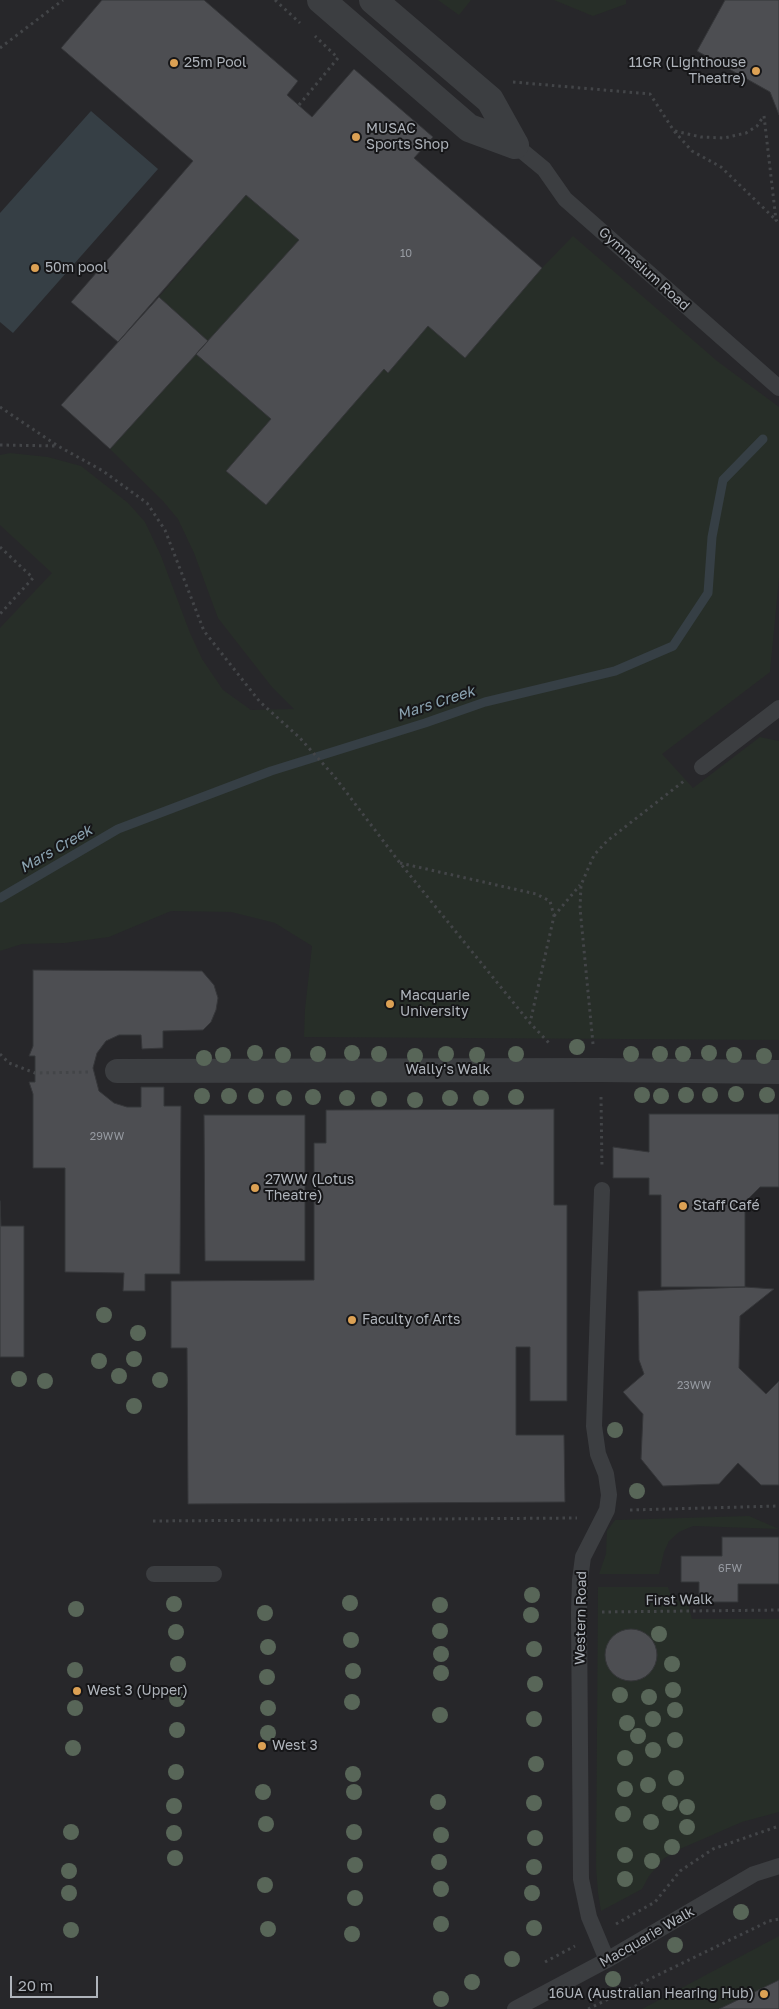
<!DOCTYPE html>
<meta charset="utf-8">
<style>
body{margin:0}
#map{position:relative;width:779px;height:2009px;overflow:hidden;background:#1b1b1d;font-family:"Golos Text",sans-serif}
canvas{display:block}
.scale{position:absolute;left:10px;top:1976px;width:88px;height:22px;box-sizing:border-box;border:2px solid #afb4bb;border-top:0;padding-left:6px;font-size:15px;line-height:18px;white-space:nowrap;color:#afb4bb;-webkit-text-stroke:4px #161618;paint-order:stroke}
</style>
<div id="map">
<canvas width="779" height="2009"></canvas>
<div class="scale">20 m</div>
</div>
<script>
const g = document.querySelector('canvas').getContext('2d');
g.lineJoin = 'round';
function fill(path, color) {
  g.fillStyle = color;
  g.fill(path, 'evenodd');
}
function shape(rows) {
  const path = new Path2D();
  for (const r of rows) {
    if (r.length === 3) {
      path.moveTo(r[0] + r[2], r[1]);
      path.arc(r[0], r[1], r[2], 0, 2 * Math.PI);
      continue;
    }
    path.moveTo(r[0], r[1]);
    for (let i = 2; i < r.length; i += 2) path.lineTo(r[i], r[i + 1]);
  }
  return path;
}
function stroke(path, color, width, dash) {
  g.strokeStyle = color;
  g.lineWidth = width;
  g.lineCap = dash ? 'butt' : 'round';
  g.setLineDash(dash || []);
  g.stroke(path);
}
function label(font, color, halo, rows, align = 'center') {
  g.font = font + ' "Golos Text",sans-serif';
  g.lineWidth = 4;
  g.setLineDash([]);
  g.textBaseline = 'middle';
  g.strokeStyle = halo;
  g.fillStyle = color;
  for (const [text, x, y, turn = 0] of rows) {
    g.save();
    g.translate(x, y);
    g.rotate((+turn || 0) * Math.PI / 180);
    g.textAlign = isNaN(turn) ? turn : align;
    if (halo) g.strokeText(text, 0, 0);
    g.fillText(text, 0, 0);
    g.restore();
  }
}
fill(shape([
 [0,0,779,0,779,2009,0,2009]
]), '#27272a');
fill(shape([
 [438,0,471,0,459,15],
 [554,0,626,0,626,4,593,16],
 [246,195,299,240,208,341,159,297],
 [573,236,717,361,779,407,779,578,770,672,662,754,693,788,760,737,779,741,779,1040,304,1037,305,1009,312,946,275,923,231,912,171,911,109,937,65,943,22,944,0,951,0,628,52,573,0,525,0,455,10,453,48,457,81,466,128,503,145,522,161,556,190,633,202,659,223,690,251,710,294,709,272,687,218,618,194,553,178,519,163,501,110,449,196,354,271,419,384,369,388,373,428,326,465,357,542,268],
 [749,1516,779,1529,693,1526,679,1532,669,1541,664,1552,659,1574,599,1574,606,1554,607,1531,615,1520],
 [598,1587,668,1587,672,1599,688,1603,692,1619,779,1619,779,1812,742,1822,680,1849,663,1859,649,1876,642,1889,601,1911,598,1893,596,1868],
 [779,1936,779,1980,719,2009,642,2009]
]), '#272e28');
fill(shape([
 [91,111,158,169,13,333,0,322,0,213]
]), '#363f45');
stroke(shape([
 [0,898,118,829,271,771,425,723,485,702,615,671,673,646,708,593,712,537,723,480,763,439]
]), '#363f45', 9);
const building = shape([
 [102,0,204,0,298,81,287,95,312,117,354,69,433,137,414,158,542,268,465,358,428,326,388,373,384,369,266,505,226,471,271,419,196,354,299,240,246,195,118,342,71,302,193,161,61,48,102,0],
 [725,0,779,0,779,115,770,92,697,51,725,0],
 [159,297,208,341,110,449,61,405,159,297],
 [33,970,202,971,214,985,218,998,216,1010,211,1022,203,1030,163,1031,163,1048,142,1049,141,1035,119,1035,106,1041,97,1053,93,1068,99,1091,114,1103,127,1107,141,1107,141,1087,164,1087,164,1106,181,1106,180,1274,145,1274,145,1291,123,1291,124,1273,65,1272,65,1168,33,1168,33,1094,29,1082,35,1082,35,1056,29,1056,33,1046,33,970],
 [554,1109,554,1205,567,1205,567,1401,530,1401,530,1347,516,1347,516,1435,564,1435,565,1502,188,1504,187,1348,171,1348,171,1281,314,1280,314,1143,326,1143,326,1110,554,1109],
 [649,1114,779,1114,779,1187,760,1187,745,1202,745,1287,661,1287,661,1195,649,1195,649,1178,613,1178,613,1147,649,1152,649,1114],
 [204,1115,305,1115,305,1261,205,1261,204,1115],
 [0,1201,1,1226,24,1226,24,1357,0,1357,0,1201],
 [745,1287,774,1289,740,1316,739,1368,766,1394,779,1381,779,1485,761,1485,738,1463,719,1484,663,1486,641,1459,643,1414,623,1392,644,1374,639,1360,638,1291,745,1287],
 [722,1537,779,1537,779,1584,738,1584,738,1602,699,1602,699,1582,681,1582,681,1556,722,1556,722,1537],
 [631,1655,26],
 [779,1980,779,2009,719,2009,779,1980]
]);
fill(building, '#4d4e52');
stroke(building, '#353639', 1);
stroke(shape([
 [275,0,300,23],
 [0,48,63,0],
 [513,82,650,94,674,131,692,151,721,167,776,220],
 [299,105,338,58,315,36],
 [764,116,776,220,779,224],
 [675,131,701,137,724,138,746,133,757,126,763,117],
 [0,407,58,446,103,471,147,503,165,530,204,631,260,702,299,737,334,776,400,863,530,1023,549,1043],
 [0,445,57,446],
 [0,547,33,578,0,614],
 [400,863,536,894,550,901,554,916,530,1023],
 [554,916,580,885],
 [593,1044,580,908,581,885,594,855,607,841,684,781],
 [0,1054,9,1063,35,1073,91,1072],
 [601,1097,602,1168],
 [630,1510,779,1506],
 [153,1521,577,1518],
 [602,1612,779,1610],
 [616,1924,655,1902,680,1871,713,1849,779,1826],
 [545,1962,575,1946],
 [588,2009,769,1921,779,1919]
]), '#434548', 3, [2.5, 4]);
stroke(shape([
 [515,145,544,169,565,199,779,388],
 [702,767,779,708],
 [602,1190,594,1426,598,1454,606,1474,609,1495,607,1510,583,1557,580,1580,579,1612,581,1879,589,1917,607,1960],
 [154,1574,214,1574],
 [515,2009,607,1960,754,1874,779,1866]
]), '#3c3e41', 16);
stroke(shape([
 [117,1071,600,1070,779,1072]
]), '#3c3e41', 24);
stroke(shape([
 [321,0,469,128,515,145],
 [373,0,490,100,515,145]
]), '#3c3e41', 28);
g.fillStyle = '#586658';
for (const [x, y] of [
 [577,1047],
 [255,1053],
 [352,1053],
 [709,1053],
 [318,1054],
 [379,1054],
 [446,1054],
 [516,1054],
 [631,1054],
 [660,1054],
 [683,1054],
 [223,1055],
 [283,1055],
 [477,1055],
 [734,1055],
 [415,1056],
 [764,1056],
 [204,1058],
 [736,1094],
 [642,1095],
 [686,1095],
 [710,1095],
 [767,1095],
 [202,1096],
 [229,1096],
 [256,1096],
 [661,1096],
 [313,1097],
 [516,1097],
 [284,1098],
 [347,1098],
 [450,1098],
 [481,1098],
 [379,1099],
 [415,1100],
 [104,1315],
 [138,1333],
 [134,1359],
 [99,1361],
 [119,1376],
 [19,1379],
 [160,1380],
 [45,1381],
 [134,1406],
 [615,1430],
 [637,1491],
 [532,1595],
 [350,1603],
 [174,1604],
 [440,1605],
 [76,1609],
 [265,1613],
 [531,1615],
 [440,1631],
 [176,1632],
 [659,1634],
 [351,1640],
 [268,1647],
 [534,1649],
 [441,1654],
 [178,1664],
 [672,1664],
 [75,1670],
 [353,1671],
 [441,1673],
 [267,1677],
 [535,1684],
 [673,1690],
 [620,1695],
 [649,1697],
 [177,1699],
 [352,1702],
 [75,1708],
 [268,1708],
 [675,1710],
 [440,1715],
 [534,1719],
 [653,1719],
 [627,1723],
 [177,1730],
 [268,1733],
 [638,1736],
 [675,1740],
 [73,1748],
 [653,1750],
 [625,1758],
 [536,1764],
 [176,1772],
 [353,1774],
 [676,1778],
 [648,1785],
 [625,1789],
 [263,1792],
 [354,1792],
 [438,1802],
 [534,1803],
 [670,1803],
 [174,1806],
 [687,1807],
 [623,1814],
 [651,1822],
 [266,1824],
 [687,1827],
 [71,1832],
 [354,1832],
 [174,1833],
 [441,1835],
 [535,1838],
 [672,1847],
 [625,1855],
 [175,1858],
 [652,1861],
 [439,1862],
 [355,1865],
 [534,1867],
 [69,1871],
 [625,1879],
 [265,1885],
 [441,1889],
 [69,1893],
 [532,1893],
 [355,1898],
 [741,1912],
 [441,1924],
 [534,1928],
 [268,1929],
 [71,1930],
 [352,1934],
 [675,1945],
 [512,1959],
 [613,1979],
 [472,1982],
 [441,1999]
]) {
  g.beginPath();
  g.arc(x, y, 8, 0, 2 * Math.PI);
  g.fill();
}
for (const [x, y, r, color] of [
 [174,63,5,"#dca154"],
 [756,71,5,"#dca154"],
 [356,137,5,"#dca154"],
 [35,268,5,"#dca154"],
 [390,1004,5,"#dca154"],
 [255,1188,5,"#dca154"],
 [683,1206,5,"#dca154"],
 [352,1320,5,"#dca154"],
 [77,1691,5,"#dca154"],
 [262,1746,5,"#dca154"],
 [764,1994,5,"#dca154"]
]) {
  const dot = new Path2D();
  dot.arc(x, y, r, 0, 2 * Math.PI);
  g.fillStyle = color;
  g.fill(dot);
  stroke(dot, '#161618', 2);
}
label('11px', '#969aa1', null, [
 ["10",406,254],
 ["29WW",107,1137],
 ["23WW",694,1386],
 ["6FW",730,1569]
]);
label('14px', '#afb4bb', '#161618', [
 ["25m Pool",184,63],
 ["11GR (Lighthouse",746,63,"right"],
 ["Theatre)",746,79,"right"],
 ["MUSAC",366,129],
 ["Sports Shop",366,145],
 ["50m pool",45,268],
 ["Macquarie",400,996],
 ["University",400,1012],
 ["27WW (Lotus",265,1180],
 ["Theatre)",265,1196],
 ["Staff Café",693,1206],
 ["Faculty of Arts",362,1320],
 ["West 3 (Upper)",87,1691],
 ["West 3",272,1746],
 ["16UA (Australian Hearing Hub)",754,1994,"right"]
], 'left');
label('14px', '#afb4bb', '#161618', [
 ["Gymnasium Road",644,269,42],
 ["Wally's Walk",448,1070],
 ["First Walk",679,1600,-1],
 ["Western Road",581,1618,-89],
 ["Macquarie Walk",647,1937,-30]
]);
label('italic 15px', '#8ba3b1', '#161618', [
 ["Mars Creek",436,703,-18],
 ["Mars Creek",56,849,-30]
]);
</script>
